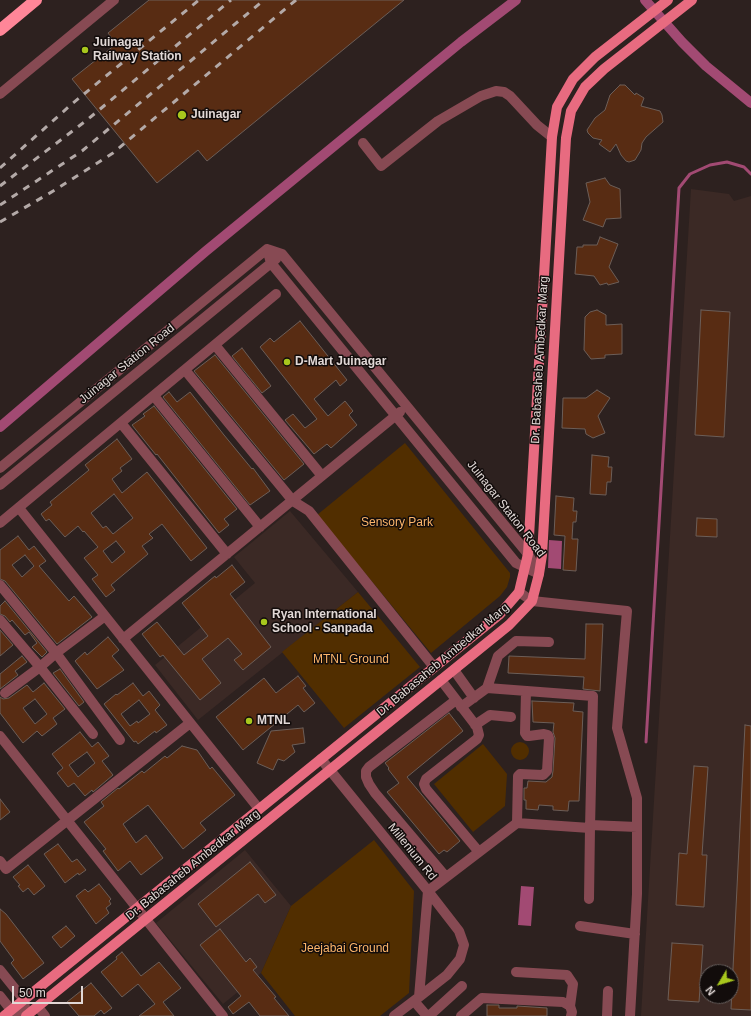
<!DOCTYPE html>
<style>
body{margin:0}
#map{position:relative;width:751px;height:1016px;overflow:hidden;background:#2d211f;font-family:Helvetica,sans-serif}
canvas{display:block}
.north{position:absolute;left:699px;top:964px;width:40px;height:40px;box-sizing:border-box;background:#120c0b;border:1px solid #655e5c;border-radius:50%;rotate:232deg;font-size:11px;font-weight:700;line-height:16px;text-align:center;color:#e1d8d6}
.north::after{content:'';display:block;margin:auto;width:14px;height:18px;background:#a8c71d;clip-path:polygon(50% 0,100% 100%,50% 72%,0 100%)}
.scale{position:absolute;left:12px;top:986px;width:71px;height:18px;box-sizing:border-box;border:2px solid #e1d8d6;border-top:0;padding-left:5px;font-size:12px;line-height:14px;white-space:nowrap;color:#e1d8d6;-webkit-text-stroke:3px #120c0b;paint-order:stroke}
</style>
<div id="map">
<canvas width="751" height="1016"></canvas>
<div class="north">N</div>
<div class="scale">50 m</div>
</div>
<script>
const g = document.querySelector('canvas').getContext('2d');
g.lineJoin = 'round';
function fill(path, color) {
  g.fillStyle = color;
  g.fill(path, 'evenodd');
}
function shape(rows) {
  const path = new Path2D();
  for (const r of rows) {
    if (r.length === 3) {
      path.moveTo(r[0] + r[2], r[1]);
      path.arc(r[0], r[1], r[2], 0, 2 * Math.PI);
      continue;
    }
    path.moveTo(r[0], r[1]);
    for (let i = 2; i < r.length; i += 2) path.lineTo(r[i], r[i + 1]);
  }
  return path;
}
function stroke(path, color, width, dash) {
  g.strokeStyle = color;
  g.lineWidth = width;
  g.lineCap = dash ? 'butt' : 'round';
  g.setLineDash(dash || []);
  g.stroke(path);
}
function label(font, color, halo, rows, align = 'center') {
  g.font = font + ' Helvetica,sans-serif';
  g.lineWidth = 3;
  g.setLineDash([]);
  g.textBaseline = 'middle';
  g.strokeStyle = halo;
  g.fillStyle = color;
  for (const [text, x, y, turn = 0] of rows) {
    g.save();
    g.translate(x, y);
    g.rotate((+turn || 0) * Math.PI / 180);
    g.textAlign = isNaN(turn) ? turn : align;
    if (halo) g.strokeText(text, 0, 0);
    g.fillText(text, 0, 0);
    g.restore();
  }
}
fill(shape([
 [691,189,729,194,734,201,751,196,751,1016,641,1016],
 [707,972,731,972,731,996,707,996],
 [290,511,358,592,198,720,155,665,255,583,234,557],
 [245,850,291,906,261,973,223,1004,156,923]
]), '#3b2925');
fill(shape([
 [405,443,510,573,510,577,507,587,500,596,431,653,317,515],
 [358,592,420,667,344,728,282,652],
 [520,751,9],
 [483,744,507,774,505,806,473,832,434,784],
 [374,840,414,891,409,993,380,1016,295,1016,261,973,291,906]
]), '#512e00');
fill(shape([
 [549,540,562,541,561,569,548,568],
 [521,886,534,887,531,926,518,925]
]), '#a24a73');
stroke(shape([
 [646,742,679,188,690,174,710,165,727,162,744,167,751,174]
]), '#a24a73', 3);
stroke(shape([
 [645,0,682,42,706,66,751,103],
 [0,427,206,251,461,42,516,0]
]), '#a24a73', 10);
const building = shape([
 [149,0,404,0,207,161,198,150,157,183,72,79,116,44,108,33,149,0],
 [620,85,625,85,635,95,636,93,644,98,641,106,660,111,662,115,663,122,646,137,642,143,641,150,635,160,629,162,626,161,621,155,616,144,610,152,599,144,602,140,593,138,588,133,587,130,595,118,605,110,610,95,620,85],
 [605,178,610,185,620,189,621,218,606,219,603,227,583,220,590,202,586,183,605,178],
 [600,237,618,244,609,267,619,282,608,285,607,283,600,285,594,276,575,274,577,247,583,247,583,245,597,245,600,237],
 [597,310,606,315,606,325,622,324,622,354,605,355,605,358,591,359,584,350,585,317,590,312,597,310],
 [701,310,730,312,724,437,695,435,701,310],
 [300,321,347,380,340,386,336,380,314,399,328,416,345,401,353,411,349,415,357,425,331,448,327,444,314,454,285,420,293,414,305,428,317,419,260,347,270,338,274,342,300,321],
 [242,348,271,386,262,393,232,356,242,348],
 [215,355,304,464,284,480,194,371,215,355],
 [597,390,610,398,598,416,605,433,593,438,586,434,585,429,562,428,563,398,586,398,597,390],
 [169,392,177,402,190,392,224,435,252,469,253,468,270,491,250,505,163,397,169,392],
 [154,406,237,509,224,519,229,525,219,533,157,454,156,455,132,425,145,416,143,414,154,406],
 [117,439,132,459,120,468,122,471,112,479,122,493,147,472,207,548,191,561,162,524,149,534,153,538,142,546,148,554,111,585,115,590,106,597,92,579,98,575,84,558,98,547,84,531,83,532,78,526,65,537,49,519,46,521,41,514,52,505,50,502,89,470,85,465,117,439],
 [114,494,133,518,113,534,106,526,103,528,91,513,114,494],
 [116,541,125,552,112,563,103,551,116,541],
 [592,455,609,457,608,467,612,467,611,482,607,482,606,495,590,494,592,455],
 [556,496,574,498,573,511,577,511,576,522,573,522,572,539,578,539,576,571,563,570,565,536,554,535,556,496],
 [697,518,717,519,717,537,696,536,697,518],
 [18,536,29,550,34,546,46,561,39,566,69,601,74,596,92,617,57,644,5,581,0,579,0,550,18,536],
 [25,555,34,566,22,577,12,565,25,555],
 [232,565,245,582,230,594,271,647,243,670,234,660,242,654,228,638,202,659,221,683,200,700,163,655,160,657,142,634,157,622,184,655,208,636,182,603,215,576,216,578,232,565],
 [5,601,47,652,42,657,32,647,37,643,29,632,25,635,12,620,10,622,5,616,0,614,0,606,5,601],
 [586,624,603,624,600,691,583,689,584,677,508,673,509,656,585,659,586,624],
 [0,630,13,645,0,656,0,630],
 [108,637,119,650,112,656,124,670,97,689,75,661,85,652,87,655,108,637],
 [22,656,27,662,15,671,18,675,0,689,0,674,22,656],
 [60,669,84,702,79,706,53,673,60,669],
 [298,676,306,686,303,688,315,703,304,712,298,705,243,750,216,717,264,678,276,693,298,676],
 [44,683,65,709,53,718,57,724,42,736,37,731,23,743,0,713,0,697,3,699,9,698,27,685,33,692,44,683],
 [35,699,47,714,35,724,23,708,35,699],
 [133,683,143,696,149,691,160,705,155,710,167,725,156,733,155,731,138,744,136,741,134,742,104,704,116,694,117,695,133,683],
 [139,700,150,714,138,723,137,721,130,726,121,714,139,700],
 [532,701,574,703,573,711,583,712,579,801,569,801,568,811,553,810,553,806,539,805,538,810,526,809,526,800,524,800,524,788,527,788,528,781,546,782,552,777,553,771,555,738,553,732,554,723,533,722,532,701],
 [449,713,463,731,407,777,460,841,447,852,444,850,439,854,387,792,399,783,388,769,389,768,385,763,449,713],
 [745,725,751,726,751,1010,731,1009,745,725],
 [303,728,305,743,292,745,295,752,284,761,278,759,273,770,257,763,271,731,303,728],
 [80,732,92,747,98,742,109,756,102,761,113,775,93,792,92,790,85,796,74,783,68,787,57,773,63,768,52,754,80,732],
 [87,752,95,763,78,777,69,765,87,752],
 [182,746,197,750,210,769,212,767,235,795,200,823,206,830,183,849,148,805,123,824,136,843,146,835,163,858,141,875,130,861,118,871,103,851,106,849,84,822,104,806,101,802,118,788,119,789,142,771,144,773,165,756,167,758,182,746],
 [694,766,708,767,702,855,707,855,704,907,676,905,679,853,687,854,694,766],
 [0,799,10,812,0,820,0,799],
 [58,844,72,862,77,859,86,870,79,875,78,873,65,883,44,854,58,844],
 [250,862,276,895,265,903,258,894,216,927,198,904,250,862],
 [28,865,45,886,34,895,28,888,23,892,18,886,20,885,13,877,28,865],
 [99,884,111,899,109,901,111,904,106,908,109,913,96,924,76,896,85,889,88,892,99,884],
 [0,909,6,914,44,963,23,979,11,963,14,960,0,941,0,909],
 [66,926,75,936,61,948,52,937,66,926],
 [220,929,246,962,250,958,257,967,253,970,276,997,274,998,289,1016,260,1016,249,1002,233,1014,228,1007,241,996,200,945,220,929],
 [672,943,703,945,699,1002,668,1000,672,943],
 [122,952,141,976,159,962,181,988,163,1002,174,1016,139,1016,155,1004,138,984,122,997,101,972,117,959,116,957,122,952],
 [91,983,112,1008,104,1014,101,1010,94,1016,79,1016,67,1002,91,983],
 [487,1005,499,1005,499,1008,517,1008,517,1006,547,1008,547,1016,487,1016,487,1005]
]);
fill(building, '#582c13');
stroke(building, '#6c5e58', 1);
stroke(shape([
 [0,94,114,0],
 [363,143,381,166,438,121,481,96,496,91,504,92,510,96,537,125,552,137],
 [267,249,271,263,516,563,539,574],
 [267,249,282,254,528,554,539,574],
 [215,345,322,476],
 [185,370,293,501,309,511,434,667],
 [154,396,260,527],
 [121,423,227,554],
 [0,468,267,249],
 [0,485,276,259],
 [19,508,259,809],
 [0,523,276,294],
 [0,585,56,653,40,667,5,693],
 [519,592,532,601,627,611,617,728,637,798,637,894,630,1016],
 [105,616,56,653,120,740],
 [0,620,40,667,93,734],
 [123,639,400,412],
 [454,670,474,698],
 [441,680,477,727,479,735,477,739,426,779,424,784,426,789,479,852],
 [487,688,498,656,516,641,549,642],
 [475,725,490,715,511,717],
 [0,736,223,1016],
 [321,759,428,891,419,997,394,1016],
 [517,823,518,776,520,774,543,775,547,771,549,738,548,735,544,734,529,736,527,736,525,733,526,691],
 [590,825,637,827],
 [0,861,6,869,190,723],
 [446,877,375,793,369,784,366,777,366,771,369,767,456,700],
 [589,899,590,828],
 [580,926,635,934],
 [0,970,24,1000,26,1016],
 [516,972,567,975,573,984,570,1006],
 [0,996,11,1010,26,1016],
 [419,997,447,975,460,959,464,945,459,931,428,891,517,823,590,828,593,696,487,688,461,707],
 [414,1001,427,1016],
 [38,1007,45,1016],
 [429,1016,462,986],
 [461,1016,482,998,563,1002,570,1006,572,1012,571,1016],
 [607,1016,608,991]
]), '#874a53', 10);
stroke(shape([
 [4,1016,500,614,519,592,528,554,552,137,557,107,573,79,595,57,668,0],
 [26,1016,509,625,532,601,539,574,542,555,566,138,571,111,585,87,604,69,692,0]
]), '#e86b80', 10);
stroke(shape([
 [0,30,36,0]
]), '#ff8698', 12);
stroke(shape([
 [0,168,73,103,199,0],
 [0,186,87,120,231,0],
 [0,205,82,151,264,0],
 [0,222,55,190,113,153,296,0]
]), '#b3a9a7', 3, [7, 7]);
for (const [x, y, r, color] of [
 [85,50,4,"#a8c71d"],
 [182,115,5,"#a8c71d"],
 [287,362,4,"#a8c71d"],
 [264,622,4,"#a8c71d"],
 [249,721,4,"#a8c71d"]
]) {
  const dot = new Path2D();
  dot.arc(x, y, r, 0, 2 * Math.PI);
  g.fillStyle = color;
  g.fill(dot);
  stroke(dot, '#120c0b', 1.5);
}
label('bold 12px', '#e1d8d6', '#120c0b', [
 ["Juinagar",93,43],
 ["Railway Station",93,57],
 ["Juinagar",191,115],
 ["D-Mart Juinagar",295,362],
 ["Ryan International",272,615],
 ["School - Sanpada",272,629],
 ["MTNL",257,721]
], 'left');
label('12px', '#e1d8d6', '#120c0b', [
 ["Dr. Babasaheb Ambedkar Marg",540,360,-87],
 ["Juinagar Station Road",127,364,-39],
 ["Juinagar Station Road",506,509,52],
 ["Dr. Babasaheb Ambedkar Marg",443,660,-40],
 ["Millenium Rd",412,852,51],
 ["Dr. Babasaheb Ambedkar Marg",193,865,-39]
]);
label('12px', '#fcb56a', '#120c0b', [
 ["Sensory Park",397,523],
 ["MTNL Ground",351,660],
 ["Jeejabai Ground",345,949]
]);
</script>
